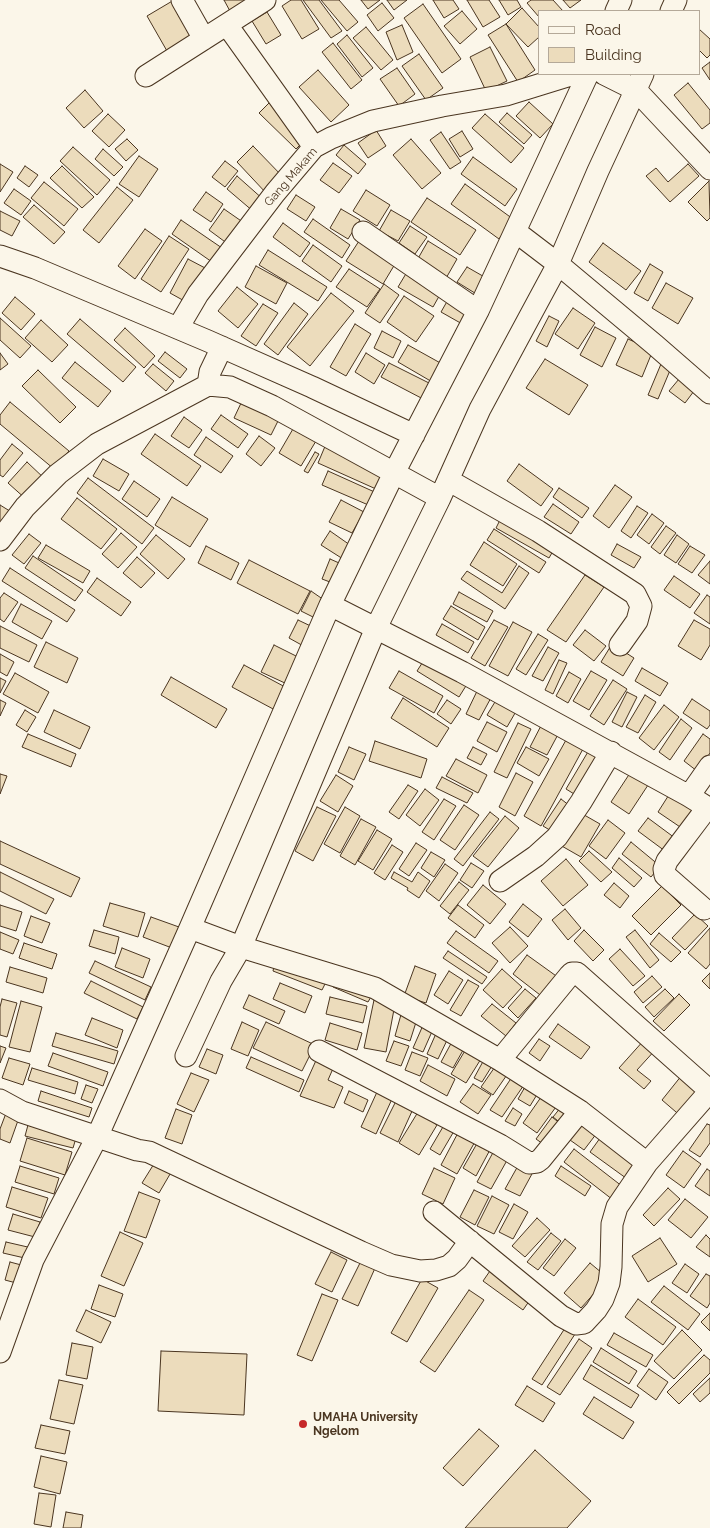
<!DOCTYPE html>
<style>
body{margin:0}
#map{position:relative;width:710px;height:1528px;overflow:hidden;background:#fbf6e9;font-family:Raleway,sans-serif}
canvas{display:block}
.legend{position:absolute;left:538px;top:10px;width:162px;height:65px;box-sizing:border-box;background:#fbf6e9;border:1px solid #b4a999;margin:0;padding:6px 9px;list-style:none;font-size:15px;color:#4a3520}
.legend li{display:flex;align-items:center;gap:10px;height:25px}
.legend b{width:25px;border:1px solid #b4a999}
</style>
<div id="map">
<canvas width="710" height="1528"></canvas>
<ul class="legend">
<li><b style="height:6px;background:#fbf6e9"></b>Road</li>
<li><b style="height:14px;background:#ecdcbc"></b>Building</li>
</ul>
</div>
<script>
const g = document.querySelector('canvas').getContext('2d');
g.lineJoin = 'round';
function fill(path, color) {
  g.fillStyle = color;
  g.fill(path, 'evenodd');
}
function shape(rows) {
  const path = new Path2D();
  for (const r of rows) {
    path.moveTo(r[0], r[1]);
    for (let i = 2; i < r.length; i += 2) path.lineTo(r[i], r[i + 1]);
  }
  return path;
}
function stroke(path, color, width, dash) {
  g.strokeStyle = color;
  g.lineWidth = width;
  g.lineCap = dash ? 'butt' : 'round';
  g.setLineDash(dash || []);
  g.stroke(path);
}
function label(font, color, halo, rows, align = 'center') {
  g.font = font + ' Raleway,sans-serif';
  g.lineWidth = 4;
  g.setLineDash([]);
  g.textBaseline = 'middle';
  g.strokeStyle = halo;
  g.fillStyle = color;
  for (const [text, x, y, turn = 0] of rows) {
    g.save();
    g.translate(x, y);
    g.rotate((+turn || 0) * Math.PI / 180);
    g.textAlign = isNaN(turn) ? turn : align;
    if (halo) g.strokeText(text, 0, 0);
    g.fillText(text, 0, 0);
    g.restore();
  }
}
const building = shape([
 [174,0,196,34,167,51,147,16,174,0],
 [224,0,254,0,231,13,224,0],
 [291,0,301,0,319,29,302,39,282,6,291,0],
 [303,0,319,0,342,31,331,38,303,0],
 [321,0,339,0,358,22,347,31,321,0],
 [361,0,380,0,368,9,361,0],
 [387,0,407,0,394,10,387,0],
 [433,0,453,0,459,9,444,18,433,0],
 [467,0,489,0,500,17,483,27,467,0],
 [499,0,517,0,521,7,508,15,499,0],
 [531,0,553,0,563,11,539,11,539,17,527,3,531,0],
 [563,0,581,0,570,8,563,0],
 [382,3,394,18,378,31,367,15,382,3],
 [423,4,461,59,442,73,404,18,423,4],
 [522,8,539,27,539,37,528,47,506,24,522,8],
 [462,11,477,29,460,44,444,26,462,11],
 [267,12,281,35,266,44,252,21,267,12],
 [506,24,535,70,518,82,488,35,506,24],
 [402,25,413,52,397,60,386,32,402,25],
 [366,27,393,60,381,70,353,38,366,27],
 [699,29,710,39,710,55,707,58,699,50,699,29],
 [347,35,373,68,362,77,337,44,347,35],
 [333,43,362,80,351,89,322,52,333,43],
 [490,47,507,81,486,91,470,57,490,47],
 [419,54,443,88,426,100,402,66,419,54],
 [710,62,710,80,702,68,710,62],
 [397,68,415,94,399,106,380,79,397,68],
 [318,70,349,105,331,122,299,87,318,70],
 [688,83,710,110,710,123,702,129,674,95,688,83],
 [85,90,103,111,84,128,66,108,85,90],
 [270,102,306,139,296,149,259,113,270,102],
 [529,102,553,124,540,138,516,116,529,102],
 [507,113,532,135,524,144,499,122,507,113],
 [108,114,125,130,109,147,92,131,108,114],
 [485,114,524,148,511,163,472,128,485,114],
 [376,130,386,146,368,158,358,143,376,130],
 [462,131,473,149,460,157,449,139,462,131],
 [441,132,461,162,450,169,430,140,441,132],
 [127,139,138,150,126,161,115,149,127,139],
 [411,139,441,173,422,189,393,155,411,139],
 [344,145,366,164,358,174,336,155,344,145],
 [253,146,284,178,267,194,237,162,253,146],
 [73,147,110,180,97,195,60,161,73,147],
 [103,149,123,167,114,176,95,159,103,149],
 [139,156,158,169,139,197,119,184,139,156],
 [473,157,517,189,505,206,461,174,473,157],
 [225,161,238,171,225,187,212,177,225,161],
 [333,163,352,176,339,193,320,180,333,163],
 [0,164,13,172,0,192,0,164],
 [688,164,699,176,670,202,646,176,656,168,668,182,688,164],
 [25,166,38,175,29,187,17,178,25,166],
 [62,166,94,197,82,208,50,178,62,166],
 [237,176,264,200,254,212,227,189,237,176],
 [709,181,710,218,707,221,688,202,709,181],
 [44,182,78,209,64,226,31,198,44,182],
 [465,184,513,219,499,239,451,204,465,184],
 [117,187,133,200,99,243,83,230,117,187],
 [14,189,31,201,21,215,4,203,14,189],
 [366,190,390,205,377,226,353,211,366,190],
 [206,192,223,204,211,222,193,210,206,192],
 [296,195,315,207,306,221,287,209,296,195],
 [427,198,476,230,460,255,411,222,427,198],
 [34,205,65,232,54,244,23,217,34,205],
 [224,209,247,225,232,247,209,230,224,209],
 [341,209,360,220,348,239,330,228,341,209],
 [391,210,410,221,398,241,379,231,391,210],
 [0,211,20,221,12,236,0,230,0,211],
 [313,219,350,245,342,258,304,232,313,219],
 [181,220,222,248,212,262,172,234,181,220],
 [283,223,310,243,300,257,273,237,283,223],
 [410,226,427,237,415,254,399,243,410,226],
 [145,229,162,241,135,279,118,266,145,229],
 [169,236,189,249,161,292,141,279,169,236],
 [359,241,395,264,383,284,346,261,359,241],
 [428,241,457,259,445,280,416,262,428,241],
 [603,243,641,271,626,290,589,262,603,243],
 [313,245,342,266,331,282,302,261,313,245],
 [268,250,327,287,318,301,259,265,268,250],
 [188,259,207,269,188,303,170,293,188,259],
 [650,264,663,272,648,301,634,293,650,264],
 [256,266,287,283,276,304,245,287,256,266],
 [467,267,488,279,478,295,457,282,467,267],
 [349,269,380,289,367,307,336,287,349,269],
 [407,272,442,291,433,307,398,287,407,272],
 [666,283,693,298,678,324,652,308,666,283],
 [384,284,399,295,380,323,365,313,384,284],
 [237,287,258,304,238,328,218,311,237,287],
 [331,293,354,311,310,366,287,347,331,293],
 [404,296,434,316,416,342,387,322,404,296],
 [15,297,35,314,21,330,2,313,15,297],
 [449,298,472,311,464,325,441,312,449,298],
 [294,303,308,314,278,355,264,344,294,303],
 [263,304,278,313,256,346,241,336,263,304],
 [573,308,595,323,578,349,555,334,573,308],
 [549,316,559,321,547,347,536,341,549,316],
 [0,318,31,346,20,358,0,340,0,318],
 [80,319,136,367,123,382,67,334,80,319],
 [41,320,68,345,52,362,25,338,41,320],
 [355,324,371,334,346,376,330,367,355,324],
 [595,327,616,338,602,367,580,355,595,327],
 [125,328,155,356,144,368,114,340,125,328],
 [382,331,401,341,393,358,374,348,382,331],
 [628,339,653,350,642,377,616,365,628,339],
 [408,345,444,365,434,383,398,362,408,345],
 [165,352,187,369,180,378,158,361,165,352],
 [0,353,8,364,0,370,0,353],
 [366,353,385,365,374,384,355,372,366,353],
 [545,359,588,385,569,415,526,388,545,359],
 [75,362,111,391,98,407,62,378,75,362],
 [389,363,433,385,425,400,381,377,389,363],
 [153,364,174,381,166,391,145,373,153,364],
 [661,364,671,368,658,399,648,395,661,364],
 [38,370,76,407,60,423,22,386,38,370],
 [679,379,694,391,685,403,669,391,679,379],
 [242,401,279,419,271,435,234,418,242,401],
 [10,402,69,451,54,469,0,424,0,415,10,402],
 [221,415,248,434,238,448,211,429,221,415],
 [184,417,202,430,189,448,171,436,184,417],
 [297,422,319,436,301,466,279,453,297,422],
 [155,434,201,466,187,486,141,454,155,434],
 [259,436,275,448,261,466,246,454,259,436],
 [206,437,233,456,221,473,194,455,206,437],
 [12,444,23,453,3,477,0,475,0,460,12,444],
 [326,444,384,470,376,489,318,463,326,444],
 [315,452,319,454,308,473,304,471,315,452],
 [103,459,129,474,119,491,93,476,103,459],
 [27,462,46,480,27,500,8,483,27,462],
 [519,464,553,489,541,506,507,481,519,464],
 [328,471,379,494,373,507,322,485,328,471],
 [88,478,154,528,142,544,77,493,88,478],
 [134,481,160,499,147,517,122,499,134,481],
 [615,485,632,497,609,528,593,516,615,485],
 [559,488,589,508,582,518,553,497,559,488],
 [172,497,208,519,190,547,155,525,172,497],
 [77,498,117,529,101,549,61,519,77,498],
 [341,500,364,512,352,533,329,522,341,500],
 [553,504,579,522,571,534,544,517,553,504],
 [0,505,13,513,5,525,0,522,0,505],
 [637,506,648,513,631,538,621,531,637,506],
 [652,514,664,523,649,544,637,535,652,514],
 [500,520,553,551,549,558,496,528,500,520],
 [666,526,676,533,660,554,651,547,666,526],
 [494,529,546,562,539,573,487,540,494,529],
 [330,531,350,545,343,559,321,545,330,531],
 [121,533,137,547,118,568,102,554,121,533],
 [29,534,41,543,24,564,12,555,29,534],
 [156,535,185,559,168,579,140,554,156,535],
 [677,535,689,544,676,563,664,555,677,535],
 [484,542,517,564,503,586,470,565,484,542],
 [617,544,641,557,634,568,611,555,617,544],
 [46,545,90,571,83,583,38,558,46,545],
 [206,546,239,563,231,580,198,563,206,546],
 [690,546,705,555,692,573,678,564,690,546],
 [33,556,83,590,75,601,25,568,33,556],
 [137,557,155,573,141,588,123,573,137,557],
 [330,559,346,566,338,585,322,579,330,559],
 [249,560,310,591,298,614,237,583,249,560],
 [710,561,710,584,698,575,710,561],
 [519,566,529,573,505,609,461,579,467,571,502,593,519,566],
 [10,568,75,610,67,622,2,581,10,568],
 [585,575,604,587,566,642,547,630,585,575],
 [674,576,700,594,690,608,664,590,674,576],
 [97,578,131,602,121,616,87,592,97,578],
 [311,591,324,600,315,618,301,611,311,591],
 [459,592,493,611,487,622,453,604,459,592],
 [4,593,18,602,4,622,0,619,0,598,4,593],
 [707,595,710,597,710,624,694,613,707,595],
 [21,604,52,621,42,639,12,622,21,604],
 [451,606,485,627,478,640,443,619,451,606],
 [298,620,317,629,307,648,289,638,298,620],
 [494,620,508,627,485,666,471,658,494,620],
 [694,620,710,629,710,645,701,660,678,646,694,620],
 [513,622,532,632,508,676,489,666,513,622],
 [442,624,474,642,468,653,436,635,442,624],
 [0,626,37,645,29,662,0,648,0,626],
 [585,630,606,646,594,661,573,645,585,630],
 [538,634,548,640,526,675,516,669,538,634],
 [46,642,78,658,67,683,34,667,46,642],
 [612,644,634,658,623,676,601,662,612,644],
 [274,645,300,658,287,684,261,672,274,645],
 [548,647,559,653,543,681,532,676,548,647],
 [0,654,14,662,7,676,0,672,0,654],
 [426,657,469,681,459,697,417,671,426,657],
 [559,660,567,663,553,694,545,690,559,660],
 [244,665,287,688,275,710,232,687,244,665],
 [642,668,668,683,660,696,635,681,642,668],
 [399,671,443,696,434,713,389,688,399,671],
 [591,671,607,680,589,710,573,701,591,671],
 [569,672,581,679,568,703,556,696,569,672],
 [15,673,49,692,38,713,3,694,15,673],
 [171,677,227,709,216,728,161,695,171,677],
 [0,678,6,681,0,693,0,678],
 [613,680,627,689,604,725,590,716,613,680],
 [479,687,493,694,479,720,466,714,479,687],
 [627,692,637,697,622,727,612,722,627,692],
 [645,695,656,702,638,733,626,727,645,695],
 [498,697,518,708,507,727,487,715,498,697],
 [403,698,449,728,437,747,391,718,403,698],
 [692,699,710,711,710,725,707,729,683,713,692,699],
 [0,700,6,703,0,716,0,700],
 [447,700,461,709,451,724,437,714,447,700],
 [664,705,679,717,654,750,639,738,664,705],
 [25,710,36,717,27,732,16,725,25,710],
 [54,710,90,727,80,749,44,732,54,710],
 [545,718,562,727,547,755,530,747,545,718],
 [681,719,692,728,670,760,659,752,681,719],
 [487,722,507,732,497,752,477,741,487,722],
 [518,723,531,729,507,778,494,772,518,723],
 [28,734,76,754,71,767,22,747,28,734],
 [703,734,710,739,710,753,697,771,684,761,703,734],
 [566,740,583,749,541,826,524,816,566,740],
 [375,741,427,759,421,778,369,761,375,741],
 [592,745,605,753,579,797,566,789,592,745],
 [349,747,366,754,354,780,338,772,349,747],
 [473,747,487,754,481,765,467,758,473,747],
 [526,747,549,759,539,776,517,763,526,747],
 [456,759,487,775,478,793,446,776,456,759],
 [634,767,652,779,629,814,611,802,634,767],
 [516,773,533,782,515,816,499,807,516,773],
 [0,774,7,776,0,794,0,774],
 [336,775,353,786,338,812,320,801,336,775],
 [442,777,473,793,467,803,436,788,442,777],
 [408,785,418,791,399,819,389,812,408,785],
 [425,789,439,800,420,826,406,815,425,789],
 [672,790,700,809,686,831,658,812,672,790],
 [444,799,456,806,434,840,422,832,444,799],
 [561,799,570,806,553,832,543,826,561,799],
 [464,805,479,815,455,850,440,840,464,805],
 [317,807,336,816,313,861,295,851,317,807],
 [345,807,360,816,340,853,324,844,345,807],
 [490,812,499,819,463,866,454,859,490,812],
 [579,812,600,824,581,857,560,845,579,812],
 [505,816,519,828,488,867,473,856,505,816],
 [648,818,679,841,669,854,638,831,648,818],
 [361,819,376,827,355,865,340,856,361,819],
 [608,820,625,833,606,859,589,846,608,820],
 [377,830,392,839,373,870,358,861,377,830],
 [0,841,80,878,71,897,0,864,0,841],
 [631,842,660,866,651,877,622,854,631,842],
 [416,843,427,850,409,876,399,869,416,843],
 [392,845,403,852,385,880,374,873,392,845],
 [589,851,612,872,601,882,579,861,589,851],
 [431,852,445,860,434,877,421,868,431,852],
 [619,858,642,878,634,887,612,868,619,858],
 [566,859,588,885,563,906,541,881,566,859],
 [471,863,484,871,472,888,460,880,471,863],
 [445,864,458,873,439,901,426,891,445,864],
 [0,872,54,899,46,914,0,891,0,872],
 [394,872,412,882,418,872,430,881,419,898,407,890,408,888,391,878,394,872],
 [459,882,469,890,450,914,440,906,459,882],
 [614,883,629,896,620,908,604,895,614,883],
 [483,885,506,904,490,924,467,905,483,885],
 [662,886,681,905,651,935,632,916,662,886],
 [110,903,145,913,138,937,103,926,110,903],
 [523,904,542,919,528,937,509,922,523,904],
 [0,905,22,912,16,931,0,926,0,905],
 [458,905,484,925,475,938,448,918,458,905],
 [565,909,581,928,568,940,552,920,565,909],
 [695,914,708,926,685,950,672,938,695,914],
 [31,916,50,923,42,943,24,936,31,916],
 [151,917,179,927,172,948,143,937,151,917],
 [510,927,528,946,510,963,492,943,510,927],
 [710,928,710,964,706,969,688,953,710,928],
 [94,930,119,937,115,954,89,946,94,930],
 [584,930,604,950,593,961,574,941,584,930],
 [635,930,659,960,650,968,626,937,635,930],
 [456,931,498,961,489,973,447,943,456,931],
 [0,932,19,940,13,954,0,949,0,932],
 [659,933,681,952,671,962,650,944,659,933],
 [24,943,57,954,52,969,19,958,24,943],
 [122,948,150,959,143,978,115,967,122,948],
 [620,949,645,976,633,986,609,959,620,949],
 [448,951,487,977,482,984,443,958,448,951],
 [527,955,559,978,544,998,513,974,527,955],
 [95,961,151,987,145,1000,89,973,95,961],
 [275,962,326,982,322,990,273,971,275,962],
 [415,966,436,974,426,1003,404,996,415,966],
 [10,967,47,978,43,993,6,982,10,967],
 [502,969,522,987,503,1008,483,990,502,969],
 [449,971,463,980,448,1004,434,995,449,971],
 [710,973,710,989,702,981,710,973],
 [652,976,662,987,643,1003,634,992,652,976],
 [337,979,372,995,368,1002,333,987,337,979],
 [468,980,479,986,461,1016,450,1010,468,980],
 [91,981,143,1007,137,1019,84,993,91,981],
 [280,983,312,996,305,1013,273,999,280,983],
 [525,989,536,998,518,1018,508,1008,525,989],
 [665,989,674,998,654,1017,645,1007,665,989],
 [679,994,690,1005,664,1031,653,1021,679,994],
 [249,995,285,1011,279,1024,243,1008,249,995],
 [330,997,367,1006,363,1023,326,1014,330,997],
 [2,999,17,1003,7,1037,0,1035,0,1007,2,999],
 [374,1000,395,1004,386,1052,364,1048,374,1000],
 [21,1001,42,1007,30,1052,9,1047,21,1001],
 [492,1004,516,1023,506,1036,481,1016,492,1004],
 [402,1011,418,1016,410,1041,395,1036,402,1011],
 [92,1018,123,1030,117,1048,85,1035,92,1018],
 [242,1022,259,1030,248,1056,231,1049,242,1022],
 [266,1022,315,1045,302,1071,253,1048,266,1022],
 [330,1023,362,1033,357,1050,325,1040,330,1023],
 [424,1023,434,1027,423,1052,413,1048,424,1023],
 [558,1024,590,1047,581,1059,549,1037,558,1024],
 [438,1029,450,1034,438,1059,427,1054,438,1029],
 [56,1033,118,1051,114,1064,52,1046,56,1033],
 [454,1038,466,1045,453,1068,441,1062,454,1038],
 [539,1039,550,1046,540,1061,529,1053,539,1039],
 [645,1039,657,1048,637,1070,651,1081,644,1089,619,1068,645,1039],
 [394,1041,409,1046,401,1066,386,1061,394,1041],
 [469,1044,484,1054,466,1083,451,1074,469,1044],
 [0,1046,6,1048,0,1063,0,1046],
 [207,1049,223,1055,216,1074,199,1067,207,1049],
 [412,1052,428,1058,420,1076,405,1070,412,1052],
 [53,1053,108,1072,103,1086,48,1066,53,1053],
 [318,1056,335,1064,328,1080,343,1087,334,1108,300,1096,318,1056],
 [486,1056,495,1061,482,1082,474,1078,486,1056],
 [251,1057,304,1080,299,1092,246,1068,251,1057],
 [9,1058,30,1064,23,1085,2,1078,9,1058],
 [499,1061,511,1069,493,1095,481,1087,499,1061],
 [428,1065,455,1079,447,1096,420,1081,428,1065],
 [32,1068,78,1082,75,1094,28,1080,32,1068],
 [516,1071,528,1079,502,1117,490,1110,516,1071],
 [191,1073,209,1080,194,1112,177,1104,191,1073],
 [682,1075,704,1092,683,1118,662,1100,682,1075],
 [529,1080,541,1088,530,1106,518,1099,529,1080],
 [473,1084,491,1095,478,1114,460,1102,473,1084],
 [86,1085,98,1089,92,1103,81,1099,86,1085],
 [546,1090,561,1100,537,1133,523,1123,546,1090],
 [41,1091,92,1108,89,1117,38,1101,41,1091],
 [349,1091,368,1100,363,1112,344,1103,349,1091],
 [377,1092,392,1099,376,1134,361,1127,377,1092],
 [396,1101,413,1109,398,1142,380,1133,396,1101],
 [565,1102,574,1109,562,1124,553,1117,565,1102],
 [8,1108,21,1112,10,1143,0,1139,0,1129,8,1108],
 [513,1108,522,1114,515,1126,505,1121,513,1108],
 [176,1109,192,1115,182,1144,165,1138,176,1109],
 [418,1112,437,1125,419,1155,399,1143,418,1112],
 [552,1117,562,1125,546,1146,536,1139,552,1117],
 [586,1119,600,1129,584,1150,570,1140,586,1119],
 [447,1120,457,1126,440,1155,430,1149,447,1120],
 [707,1124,710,1125,710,1143,700,1157,689,1150,707,1124],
 [28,1125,76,1138,73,1148,25,1136,28,1125],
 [460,1129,477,1138,457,1174,441,1165,460,1129],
 [603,1134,643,1163,630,1181,590,1152,603,1134],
 [27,1138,72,1152,65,1175,20,1161,27,1138],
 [479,1140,492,1146,476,1176,463,1168,479,1140],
 [496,1147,510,1155,491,1189,477,1182,496,1147],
 [574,1149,627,1190,617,1203,564,1162,574,1149],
 [683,1151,701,1164,684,1188,666,1175,683,1151],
 [157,1159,173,1169,159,1193,142,1183,157,1159],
 [519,1164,533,1172,520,1196,505,1189,519,1164],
 [20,1166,59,1178,54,1194,15,1182,20,1166],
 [561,1166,591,1186,585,1196,555,1176,561,1166],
 [434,1168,455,1178,443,1204,422,1194,434,1168],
 [707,1169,710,1171,710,1196,695,1186,707,1169],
 [12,1187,48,1198,41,1218,6,1207,12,1187],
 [668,1188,680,1199,654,1226,643,1215,668,1188],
 [474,1190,489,1197,475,1225,460,1217,474,1190],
 [139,1192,160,1200,146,1238,124,1231,139,1192],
 [492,1196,509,1205,494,1234,477,1226,492,1196],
 [685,1199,708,1217,691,1238,668,1220,685,1199],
 [514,1204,528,1212,513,1239,499,1232,514,1204],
 [13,1214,40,1222,35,1237,8,1230,13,1214],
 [537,1218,550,1230,525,1257,512,1246,537,1218],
 [120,1232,143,1243,124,1286,101,1276,120,1232],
 [551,1233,561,1241,538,1270,527,1262,551,1233],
 [706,1235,710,1239,710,1257,696,1247,706,1235],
 [660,1238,677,1264,648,1282,632,1256,660,1238],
 [565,1239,576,1248,554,1276,543,1268,565,1239],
 [6,1242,32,1248,29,1259,3,1253,6,1242],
 [331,1252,347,1260,332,1292,315,1284,331,1252],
 [362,1259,376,1266,358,1306,342,1299,362,1259],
 [10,1262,25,1266,20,1284,5,1280,10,1262],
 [590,1263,608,1278,581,1308,564,1293,590,1263],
 [685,1264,699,1274,687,1293,672,1283,685,1264],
 [492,1268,532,1297,523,1310,483,1281,492,1268],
 [706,1274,710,1276,710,1303,707,1308,690,1296,706,1274],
 [422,1279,438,1288,407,1342,391,1333,422,1279],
 [99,1285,123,1294,115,1317,91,1309,99,1285],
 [664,1286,700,1314,688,1330,651,1302,664,1286],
 [469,1290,484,1300,435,1372,420,1362,469,1290],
 [322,1294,338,1300,312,1361,297,1355,322,1294],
 [638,1299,676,1327,663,1345,625,1317,638,1299],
 [86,1310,111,1322,101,1343,76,1331,86,1310],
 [710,1313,710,1331,701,1322,710,1313],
 [567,1325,577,1331,542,1385,532,1379,567,1325],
 [682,1330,702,1350,674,1379,654,1361,682,1330],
 [614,1333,653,1355,646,1367,607,1345,614,1333],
 [579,1339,592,1348,560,1395,547,1387,579,1339],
 [72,1343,93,1347,87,1379,66,1375,72,1343],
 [601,1348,637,1371,629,1384,593,1362,601,1348],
 [161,1351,247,1354,244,1415,158,1411,161,1351],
 [704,1355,710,1360,710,1373,679,1404,667,1392,704,1355],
 [591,1365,639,1395,631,1408,583,1379,591,1365],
 [649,1369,668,1382,656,1400,637,1386,649,1369],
 [710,1378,710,1393,700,1402,693,1394,710,1378],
 [59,1380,83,1385,74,1424,50,1419,59,1380],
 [527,1386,555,1403,543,1422,515,1405,527,1386],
 [594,1397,634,1422,623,1439,583,1414,594,1397],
 [41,1425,70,1431,65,1454,35,1448,41,1425],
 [479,1429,499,1446,463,1486,443,1468,479,1429],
 [535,1450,591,1501,567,1528,465,1528,535,1450],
 [41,1456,67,1462,60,1494,34,1487,41,1456],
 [39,1493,56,1495,51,1527,34,1524,39,1493],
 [66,1512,83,1515,81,1528,63,1528,66,1512]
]);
fill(building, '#ecdcbc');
stroke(building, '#4a3520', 1);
const minor = shape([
 [182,0,204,39],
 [616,11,621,0],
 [671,11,676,0],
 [227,25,314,147],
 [604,74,636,90,710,169],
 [146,76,265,0],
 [363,232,478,311],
 [516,232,558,264,655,345,710,393],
 [0,256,35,268,208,341,312,387,414,435],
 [178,328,198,294,275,193,314,147,331,138,373,121,442,106,506,95,574,74],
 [208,385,210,372,222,347],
 [448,480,538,531,635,594,641,606,637,621,620,645],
 [0,540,25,507,58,474,97,444,208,385,230,387,272,406,440,498],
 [330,605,462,672,689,796,710,809],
 [689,796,710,766],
 [500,881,536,856,557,837,581,802,611,752],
 [704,909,665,875,664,869,667,861,707,808],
 [190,928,241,947,375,988,500,1060,580,1111,647,1163],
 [319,1051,500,1145,529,1163,537,1162,541,1159,580,1111],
 [186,1056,221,981,241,947,376,628,440,498,480,409,558,264,598,171,643,74],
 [500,1060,569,976,572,973,577,973,710,1091],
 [0,1100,22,1112,137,1150,149,1152,361,1252,391,1265,420,1271,436,1270,449,1266,457,1259,470,1241],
 [434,1212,561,1316,576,1324,584,1323,596,1310,603,1299,609,1283,611,1267,612,1224,617,1207,647,1163,710,1091],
 [0,1352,33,1260,97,1137,190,928,330,605,394,473,478,311,588,74]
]);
stroke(minor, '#4a3520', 23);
stroke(minor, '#fbf6e9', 21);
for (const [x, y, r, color] of [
 [303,1424,5,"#c62828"]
]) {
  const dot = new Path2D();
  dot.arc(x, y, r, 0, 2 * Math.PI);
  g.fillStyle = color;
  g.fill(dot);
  stroke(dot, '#fbf6e9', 2);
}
label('12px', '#4a3520', '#fbf6e9', [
 ["Gang Makam",291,177,-49]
]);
label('bold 12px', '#4a3520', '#fbf6e9', [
 ["UMAHA University",313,1417],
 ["Ngelom",313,1431]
], 'left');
</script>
